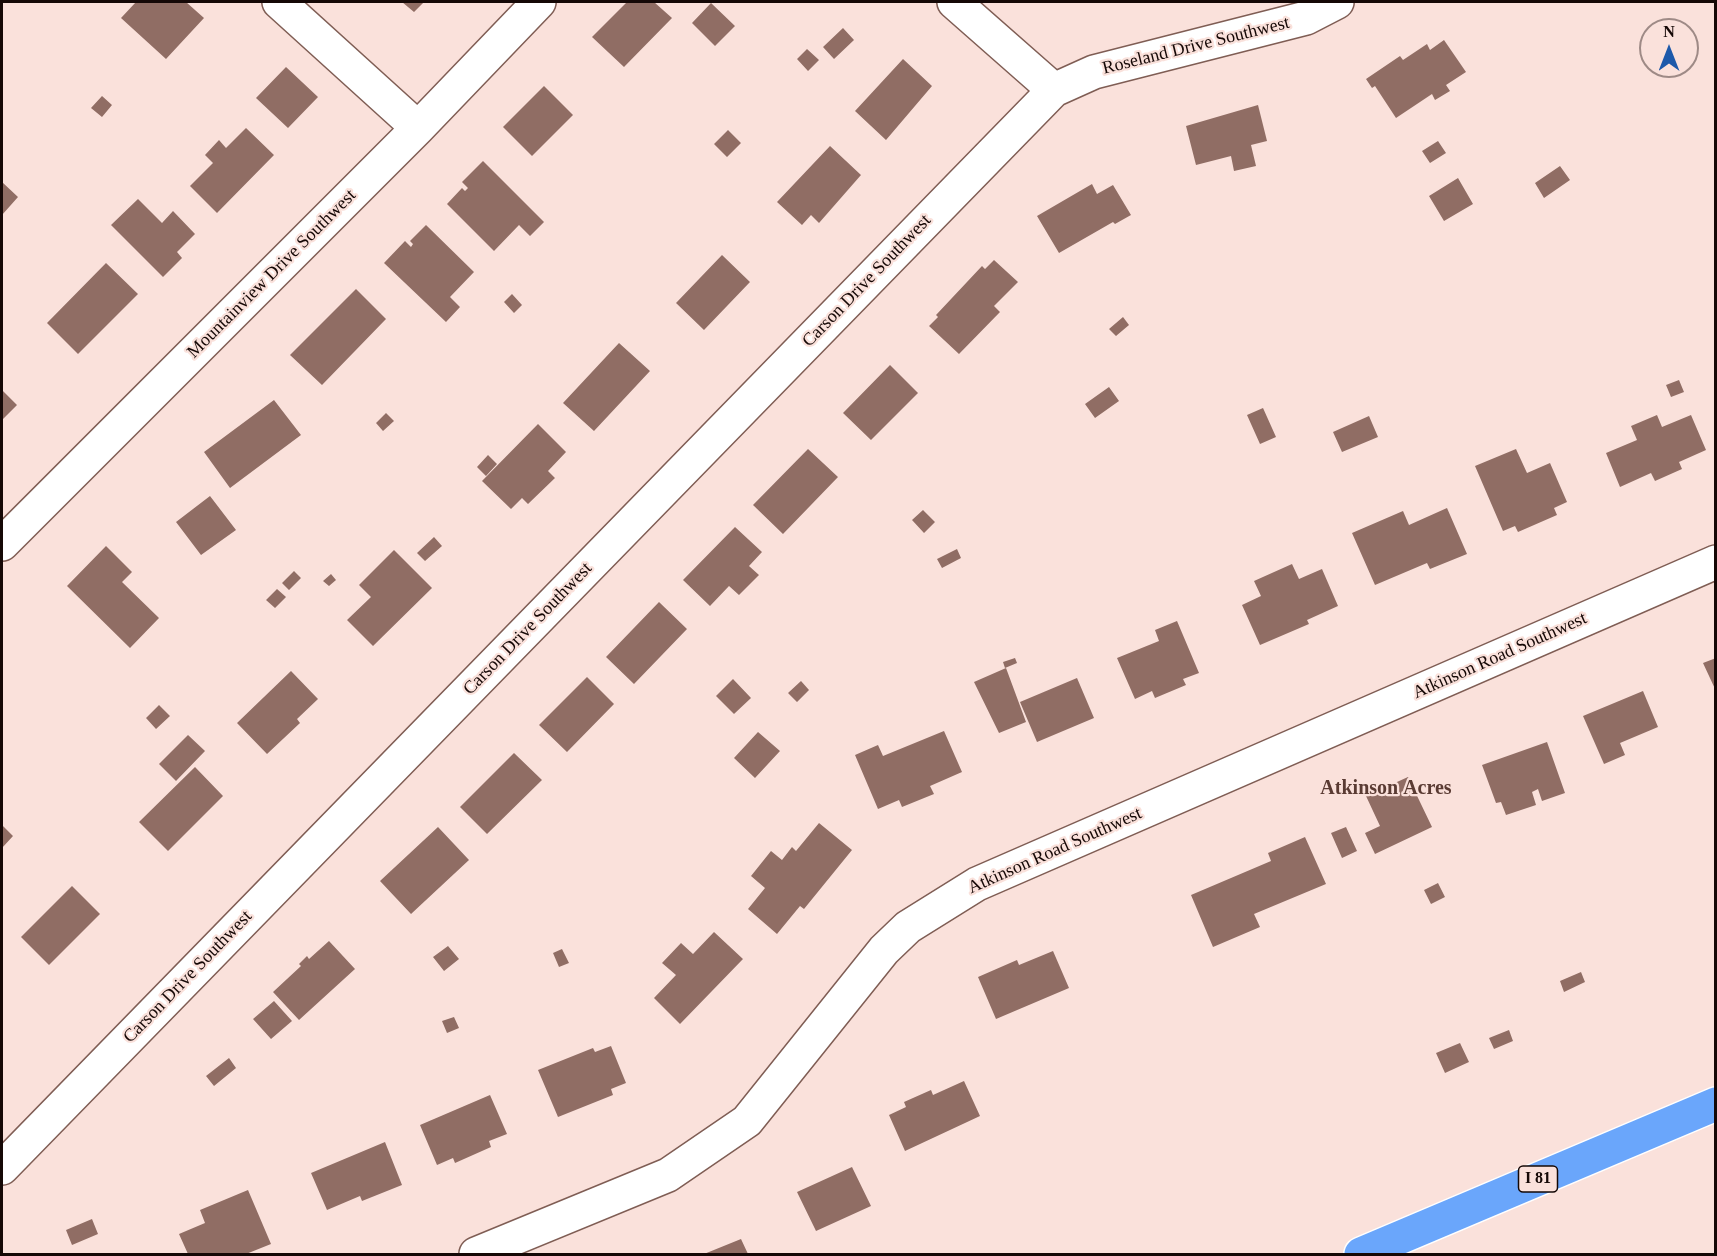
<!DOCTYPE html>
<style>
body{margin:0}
#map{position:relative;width:1717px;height:1256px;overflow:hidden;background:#fae1db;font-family:"Times New Roman",serif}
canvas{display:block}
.frame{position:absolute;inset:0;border:3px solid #150806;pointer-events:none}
.north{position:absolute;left:1639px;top:18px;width:60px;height:60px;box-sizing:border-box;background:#fae1db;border:2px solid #9e8a86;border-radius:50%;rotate:0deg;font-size:16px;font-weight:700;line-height:24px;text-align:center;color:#150806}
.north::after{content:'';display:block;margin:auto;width:21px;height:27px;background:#1d59aa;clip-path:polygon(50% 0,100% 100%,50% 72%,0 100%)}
</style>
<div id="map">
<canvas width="1717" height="1256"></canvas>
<div class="frame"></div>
<div class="north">N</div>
</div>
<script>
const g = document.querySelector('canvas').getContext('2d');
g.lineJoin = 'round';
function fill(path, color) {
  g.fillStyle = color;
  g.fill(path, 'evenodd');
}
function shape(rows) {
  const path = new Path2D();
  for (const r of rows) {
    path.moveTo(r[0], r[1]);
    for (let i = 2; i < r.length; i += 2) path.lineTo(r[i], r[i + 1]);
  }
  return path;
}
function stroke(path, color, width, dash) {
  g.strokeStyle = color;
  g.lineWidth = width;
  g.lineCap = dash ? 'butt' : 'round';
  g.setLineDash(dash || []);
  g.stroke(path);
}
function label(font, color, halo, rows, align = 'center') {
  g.font = font + ' "Times New Roman",serif';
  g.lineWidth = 4.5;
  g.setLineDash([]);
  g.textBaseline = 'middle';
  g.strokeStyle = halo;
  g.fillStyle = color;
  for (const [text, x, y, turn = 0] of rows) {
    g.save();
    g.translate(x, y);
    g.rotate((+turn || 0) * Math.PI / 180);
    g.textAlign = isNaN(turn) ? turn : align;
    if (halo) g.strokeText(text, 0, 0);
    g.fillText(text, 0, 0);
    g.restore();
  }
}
fill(shape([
 [136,2,186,2,204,18,166,59,121,18],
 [402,2,424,2,414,12],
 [627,2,654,2,672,18,624,67,592,37],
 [711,3,735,26,715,46,692,23],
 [843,28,854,40,834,59,823,47],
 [1444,40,1466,72,1446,85,1450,91,1435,100,1432,94,1396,118,1375,86,1372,88,1366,79,1400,56,1403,60,1427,44,1430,50],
 [807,49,819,60,808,71,797,59],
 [903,59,932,86,886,140,855,111],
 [286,67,318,97,288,128,256,98],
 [544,86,573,115,532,156,503,127],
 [102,96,112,105,102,117,91,108],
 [1258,105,1267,141,1251,145,1256,166,1234,171,1231,156,1196,165,1186,126],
 [246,128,274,155,217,213,190,186,213,163,205,155,219,140,226,148],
 [728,130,741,143,727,157,714,144],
 [1438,141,1446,153,1430,163,1422,151],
 [830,146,861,175,819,223,811,215,802,225,777,202],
 [483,161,544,222,530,236,519,225,494,251,447,204,462,188,465,191,468,188,462,182],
 [1560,166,1570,180,1544,198,1535,183],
 [1458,178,1473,204,1444,221,1429,196],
 [2,182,18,197,2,215],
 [1092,184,1097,194,1113,185,1131,215,1115,224,1113,222,1059,253,1037,216],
 [138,199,162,223,173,211,195,234,177,252,182,258,163,277,111,225],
 [426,225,474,272,450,297,460,307,446,322,384,263,405,241,411,247,413,244,410,241],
 [722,255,750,282,704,330,676,303],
 [994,260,1018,282,994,306,1000,312,959,354,929,326,938,317,936,315,982,266,985,269],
 [106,263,138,294,78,354,47,323],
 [356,289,386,319,322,385,290,355],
 [512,294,522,305,514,313,504,302],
 [1123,317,1129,325,1116,336,1109,329],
 [619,343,650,371,594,431,563,403],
 [890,365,918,393,871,440,843,413],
 [1679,380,1684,392,1671,397,1666,385],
 [1109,387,1119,401,1095,418,1085,404],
 [2,390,17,405,2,420],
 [274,400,301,435,230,488,204,452],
 [1263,408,1276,437,1260,444,1247,415],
 [386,413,394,421,383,431,376,423],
 [1657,415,1662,427,1691,415,1706,450,1679,462,1682,469,1655,481,1651,473,1620,487,1606,453,1637,440,1631,426],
 [1369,416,1378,437,1342,452,1333,432],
 [538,424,566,452,548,471,555,478,528,504,522,498,511,509,482,481],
 [808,449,838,477,783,534,753,505],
 [1516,449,1527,473,1550,463,1567,502,1554,508,1557,515,1518,532,1515,526,1503,531,1475,466],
 [488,455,497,464,486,476,477,467],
 [210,496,236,530,201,555,176,522],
 [1447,508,1467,554,1430,569,1427,563,1375,585,1352,533,1403,511,1409,525],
 [923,510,935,522,924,533,912,520],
 [735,527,762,552,749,566,759,575,739,595,729,586,710,606,683,580],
 [434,537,442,546,425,561,417,553],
 [106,546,132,572,122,582,159,618,130,648,67,586],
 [957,549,961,558,942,568,937,559],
 [394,550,432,588,373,646,347,620,371,597,359,585],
 [1292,564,1299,579,1322,569,1338,606,1307,620,1309,624,1260,645,1242,605,1261,596,1254,581],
 [294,571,301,578,289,590,282,583],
 [331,574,336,580,329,586,323,581],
 [277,589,286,597,275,608,266,600],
 [659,602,687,629,634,684,606,657],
 [1177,621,1199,673,1183,679,1186,685,1155,698,1152,691,1135,699,1117,658,1159,641,1155,630],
 [1015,658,1017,663,1005,668,1003,662],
 [1716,658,1716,691,1703,663],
 [1006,668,1026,722,999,733,974,682],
 [291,671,318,699,297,719,300,723,267,754,237,723],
 [587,677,614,704,567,752,539,725],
 [1077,678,1094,718,1037,742,1020,702],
 [733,679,751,698,734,714,716,696],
 [801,681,809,690,797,702,788,693],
 [1643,691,1658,727,1620,743,1625,755,1604,764,1583,716],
 [159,705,170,716,156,729,146,718],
 [944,731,962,772,930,786,934,794,902,807,899,800,878,809,855,755,878,745,883,756],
 [758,732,780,751,755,778,734,758],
 [188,735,205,751,176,781,159,764],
 [1547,742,1565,793,1542,801,1538,789,1532,792,1536,805,1506,815,1501,802,1496,803,1482,765],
 [514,753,542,780,487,834,460,807],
 [195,767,223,796,168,851,139,822],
 [1408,777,1432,827,1375,854,1365,833,1380,826,1366,796],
 [819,823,852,850,804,909,800,906,777,934,748,909,765,888,751,876,771,851,782,860,792,847,796,851],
 [2,825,13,836,2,848],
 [438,827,469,860,411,914,380,881],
 [1346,827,1357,851,1342,858,1331,833],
 [1305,837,1326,884,1254,914,1260,927,1213,947,1191,895,1271,861,1268,853],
 [1438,883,1445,897,1431,904,1424,890],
 [72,886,100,914,49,965,21,937],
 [714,932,743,959,680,1024,654,998,676,975,662,963,681,943,693,954],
 [329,941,355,969,299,1020,273,992,301,966,299,964,307,956,309,959],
 [448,946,459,959,444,971,433,957],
 [562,949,569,963,559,967,553,953],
 [1053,951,1069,988,996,1019,978,977,1017,960,1019,965],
 [1581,972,1585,982,1564,992,1560,981],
 [274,1001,292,1021,271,1039,253,1019],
 [454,1017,459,1028,447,1033,442,1021],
 [1509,1030,1513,1041,1494,1049,1489,1038],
 [1460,1043,1469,1062,1445,1073,1436,1053],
 [611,1046,626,1083,611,1089,613,1095,558,1117,538,1070,593,1048,595,1052],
 [229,1058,236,1068,214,1086,206,1076],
 [964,1081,980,1116,905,1151,889,1115,906,1107,904,1102,931,1090,933,1095],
 [490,1095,507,1134,489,1141,491,1147,455,1163,453,1158,437,1165,420,1125],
 [385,1142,402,1185,362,1201,360,1196,327,1210,311,1173],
 [852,1167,871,1206,816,1231,797,1192],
 [248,1190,271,1244,246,1254,188,1254,179,1234,205,1223,200,1210],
 [92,1219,98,1234,72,1245,66,1230],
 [741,1239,748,1254,704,1254]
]), '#906d64');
const minor = shape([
 [279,2,418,128],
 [954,2,1054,90],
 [2,544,418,128,539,2],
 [2,1168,1054,90,1094,72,1306,18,1337,2],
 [476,1254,668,1175,747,1121,884,950,908,927,977,884,1716,562]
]);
const highway = shape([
 [1361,1254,1716,1104]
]);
stroke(minor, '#7f5d54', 36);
stroke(highway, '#fff', 36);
stroke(minor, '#fff', 33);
stroke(highway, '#6aa6fb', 33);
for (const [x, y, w] of [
 [1538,1179,39]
]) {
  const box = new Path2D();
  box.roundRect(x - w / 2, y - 13, w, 26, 4.5);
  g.fillStyle = '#fae1db';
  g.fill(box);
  stroke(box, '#150806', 1.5);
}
label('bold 16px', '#150806', null, [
 ["I 81",1538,1179]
]);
label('18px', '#150806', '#fae1db', [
 ["Roseland Drive Southwest",1196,46,-14],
 ["Mountainview Drive Southwest",272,274,-45],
 ["Carson Drive Southwest",867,281,-46],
 ["Carson Drive Southwest",528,629,-46],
 ["Atkinson Road Southwest",1500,656,-24],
 ["Atkinson Road Southwest",1055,851,-24],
 ["Carson Drive Southwest",188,977,-46]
]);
label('bold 20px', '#5a3b33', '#fae1db', [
 ["Atkinson Acres",1386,789]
]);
</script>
